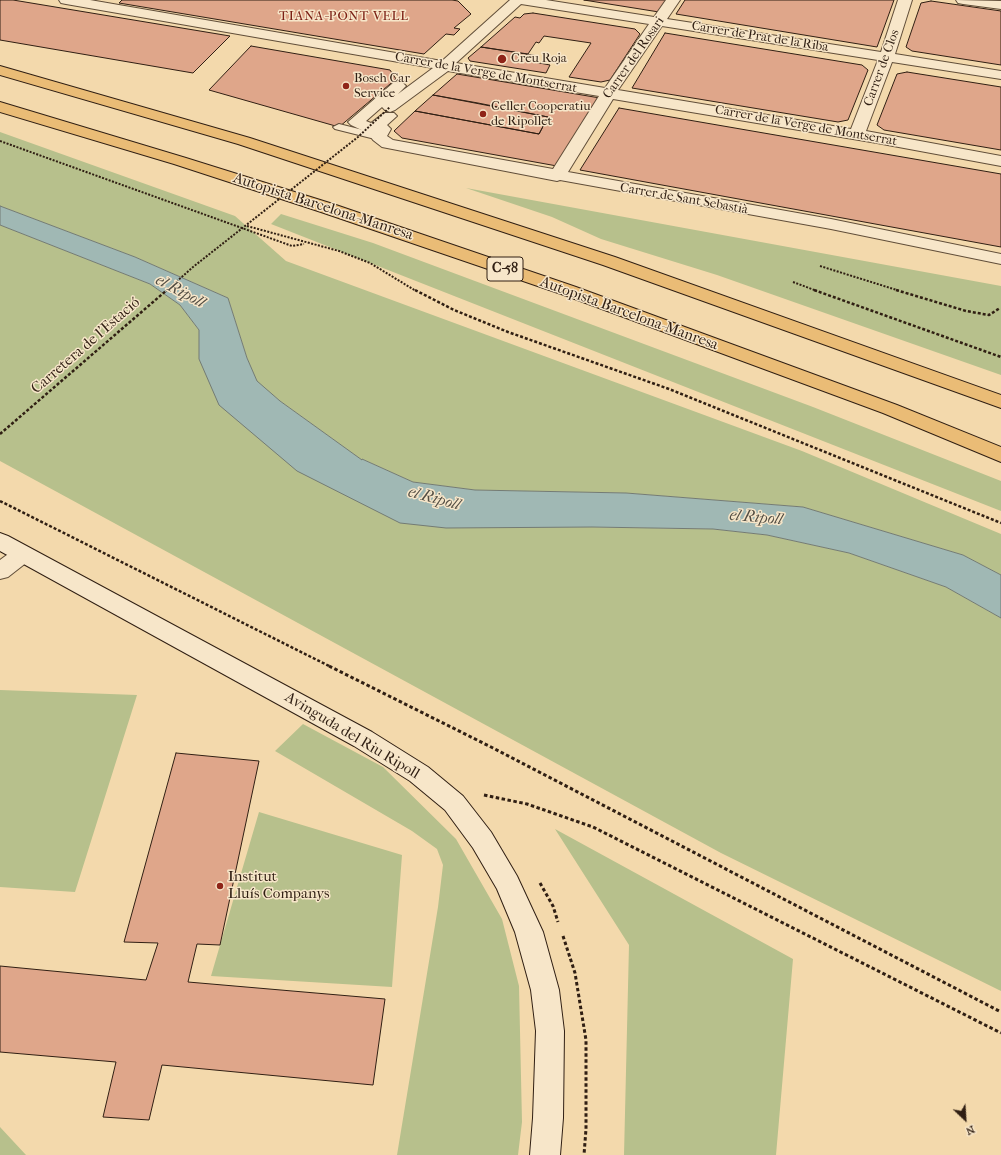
<!DOCTYPE html>
<meta charset="utf-8">
<style>
body{margin:0}
#map{position:relative;width:1001px;height:1155px;overflow:hidden;background:#f3d9ac;font-family:"IM FELL French Canon",serif}
canvas{display:block}
.north{position:absolute;left:945px;top:1099px;width:40px;height:40px;-webkit-text-stroke:3px #f7e6c9;paint-order:stroke;rotate:155deg;font-size:11px;font-weight:700;line-height:16px;text-align:center;color:#301f13}
.north::after{content:'';display:block;margin:auto;width:14px;height:18px;background:#301f13;clip-path:polygon(50% 0,100% 100%,50% 72%,0 100%)}
</style>
<div id="map">
<canvas width="1001" height="1155"></canvas>
<div class="north">N</div>
</div>
<script>
const g = document.querySelector('canvas').getContext('2d');
g.lineJoin = 'round';
function fill(path, color) {
  g.fillStyle = color;
  g.fill(path, 'evenodd');
}
function shape(rows) {
  const path = new Path2D();
  for (const r of rows) {
    path.moveTo(r[0], r[1]);
    for (let i = 2; i < r.length; i += 2) path.lineTo(r[i], r[i + 1]);
  }
  return path;
}
function stroke(path, color, width, dash) {
  g.strokeStyle = color;
  g.lineWidth = width;
  g.lineCap = dash ? 'butt' : 'round';
  g.setLineDash(dash || []);
  g.stroke(path);
}
function label(font, color, halo, rows, align = 'center') {
  g.font = font + ' "IM FELL French Canon",serif';
  g.lineWidth = 3;
  g.setLineDash([]);
  g.textBaseline = 'middle';
  g.strokeStyle = halo;
  g.fillStyle = color;
  for (const [text, x, y, turn = 0] of rows) {
    g.save();
    g.translate(x, y);
    g.rotate((+turn || 0) * Math.PI / 180);
    g.textAlign = isNaN(turn) ? turn : align;
    if (halo) g.strokeText(text, 0, 0);
    g.fillText(text, 0, 0);
    g.restore();
  }
}
fill(shape([
 [0,132,235,216,286,261,802,451,1001,534,1001,575,963,555,803,507,626,493,475,490,413,482,362,459,363,461,280,401,256,381,247,358,228,298,135,257,0,206],
 [466,188,1001,286,1001,375,717,275,601,239,552,217],
 [281,214,373,243,813,407,1001,481,1001,511,271,224],
 [0,225,150,284,180,305,199,330,199,359,297,471,592,527,713,529,767,535,849,553,946,587,1001,618,1001,991,721,853,0,461],
 [0,690,137,695,75,892,0,887],
 [303,724,383,767,456,839,502,919,519,986,522,1122,518,1155,397,1155,438,907,443,865,437,849,412,831,275,751],
 [259,812,402,855,392,987,211,976],
 [555,829,793,959,776,1155,624,1155,629,945],
 [0,1127,26,1155,0,1155]
]), '#b7c08c');
const water = shape([
 [0,206,135,257,228,298,247,358,257,381,280,401,362,460,362,459,413,482,475,490,626,493,803,507,963,555,1001,575,1001,618,946,587,849,553,767,535,713,529,592,527,446,528,400,523,297,471,219,405,199,359,199,330,180,305,150,284,0,225,0,206]
]);
fill(water, '#a0b8b4');
stroke(water, '#737b74', 1);
const building = shape([
 [0,0,13,0,230,36,193,73,0,40,0,0],
 [122,0,452,0,458,1,471,14,454,28,460,29,454,35,446,34,424,54,119,3,122,0],
 [584,0,666,0,659,12,584,0],
 [685,0,894,0,877,47,676,14,685,0],
 [931,1,1001,11,1001,65,912,51,906,47,921,3,931,1],
 [533,13,635,29,640,34,610,80,601,82,569,77,591,43,544,36,539,43,536,42,528,54,481,47,515,17,520,18,524,14,533,13],
 [665,33,862,65,868,70,848,120,838,122,632,88,665,33],
 [251,46,390,70,396,79,339,127,209,90,251,46],
 [481,47,538,56,534,62,550,65,546,73,470,61,468,58,481,47],
 [907,72,1001,87,1001,150,884,130,877,125,897,74,907,72],
 [457,74,600,98,557,166,402,138,394,131,415,111,539,134,548,117,433,95,457,74],
 [433,95,478,103,548,117,539,134,415,111,433,95],
 [619,108,1001,174,1001,247,580,170,619,108],
 [176,753,259,761,220,945,197,944,188,982,385,999,373,1085,162,1065,149,1120,103,1117,116,1062,0,1052,0,966,146,980,158,943,124,942,176,753]
]);
fill(building, '#dfa68a');
stroke(building, '#301f13', 1);
const lane = shape([
 [339,124,383,135,385,137,379,140,335,129,333,127,339,124]
]);
const street = shape([
 [59,0,90,0,442,61,510,0,546,0,654,17,666,0,680,0,667,19,881,52,898,0,912,0,895,54,1001,71,1001,79,892,62,866,131,1001,156,1001,166,877,143,613,99,568,172,831,219,1001,254,1001,264,831,229,560,180,557,181,382,147,373,140,371,137,372,135,351,125,348,122,393,83,403,83,406,86,398,94,433,68,66,4,61,3,59,0],
 [521,4,649,24,605,88,456,63,521,4],
 [662,26,878,60,851,129,618,90,662,26],
 [448,71,599,96,553,169,393,140,387,136,391,129,387,125,397,116,394,113,384,113,371,123,366,121,382,107,385,110,390,112,395,110,448,71],
 [956,0,1001,1,1001,9,963,4,958,3,956,0],
 [23,546,31,549,34,554,31,559,8,577,0,579,0,560,15,549,23,546]
]);
const secondary = shape([
 [0,533,8,536,372,732,428,767,463,796,491,832,517,876,543,932,559,990,564,1031,563,1118,560,1155,530,1155,533,1118,536,1031,531,990,515,932,497,889,473,848,445,810,410,781,354,746,0,551,0,533]
]);
const highway = shape([
 [0,66,250,138,615,257,1001,395,1001,408,603,265,238,144,0,75,0,66],
 [0,102,186,158,333,204,576,287,897,405,1001,447,1001,462,883,413,564,295,321,212,174,164,0,112,0,102]
]);
stroke(lane, '#614e39', 2);
stroke(street, '#614e39', 2);
stroke(secondary, '#301f13', 2);
stroke(highway, '#301f13', 2);
stroke(shape([
 [0,141,292,246,304,244],
 [247,226,339,251,370,263,416,291],
 [820,266,900,291],
 [793,282,817,291]
]), '#301f13', 2, [2, 1.5]);
stroke(shape([
 [415,290,454,310,508,332,669,389,1001,523],
 [814,290,1001,357],
 [896,290,966,311,989,315,1000,308],
 [0,501,331,667]
]), '#301f13', 2.5, [3, 2]);
stroke(shape([
 [329,666,493,748,1001,1012],
 [484,795,527,804,593,827,1001,1033],
 [540,883,553,906,558,922],
 [563,936,575,973,586,1040,586,1129,584,1155]
]), '#301f13', 3, [3.5, 2.5]);
fill(lane, '#f7e6c9');
fill(street, '#f7e6c9');
fill(secondary, '#f7e6c9');
fill(highway, '#eabc76');
stroke(shape([
 [166,291,193,267,358,137,390,107]
]), '#301f13', 2, [2, 1.5]);
stroke(shape([
 [0,434,167,290]
]), '#301f13', 2.5, [3, 2]);
for (const [x, y, r, color] of [
 [502,59,5,"#8f2418"],
 [346,86,4,"#8f2418"],
 [483,114,4,"#8f2418"],
 [220,886,4,"#8f2418"]
]) {
  const dot = new Path2D();
  dot.arc(x, y, r, 0, 2 * Math.PI);
  g.fillStyle = color;
  g.fill(dot);
  stroke(dot, '#f7e6c9', 1.5);
}
g.letterSpacing = '1px';
label('13px', '#7a1f14', '#f7e6c9', [
 ["TIANA-PONT VELL",344,17]
]);
g.letterSpacing = '0px';
label('13px', '#301f13', '#f7e6c9', [
 ["Carrer de Prat de la Riba",760,37,9],
 ["Carrer del Rosari",634,58,-55],
 ["Carrer de Clos",882,68,-70],
 ["Carrer de la Verge de Montserrat",486,73,10],
 ["Carrer de la Verge de Montserrat",806,126,10],
 ["Carrer de Sant Sebastià",684,199,10]
]);
label('13px', '#301f13', '#f7e6c9', [
 ["Creu Roja",511,59],
 ["Bosch Car",354,79],
 ["Service",354,94],
 ["Celler Cooperatiu",491,107],
 ["de Ripollet",491,122]
], 'left');
for (const [x, y, w] of [
 [505,269,36]
]) {
  const box = new Path2D();
  box.roundRect(x - w / 2, y - 12, w, 24, 3);
  g.fillStyle = '#f7e6c9';
  g.fill(box);
  stroke(box, '#301f13', 1);
}
label('bold 14px', '#301f13', null, [
 ["C-58",505,269]
]);
label('15px', '#301f13', '#f7e6c9', [
 ["Autopista Barcelona-Manresa",323,207,18],
 ["Autopista Barcelona-Manresa",629,314,20],
 ["Carretera de l'Estació",86,346,-41],
 ["Avinguda del Riu Ripoll",352,736,31]
]);
label('15px', '#301f13', '#f7e6c9', [
 ["Institut",228,877],
 ["Lluís Companys",228,894]
], 'left');
label('italic 16px', '#524d43', '#f7e6c9', [
 ["el Ripoll",180,292,28],
 ["el Ripoll",434,499,15],
 ["el Ripoll",756,518,5]
]);
</script>
